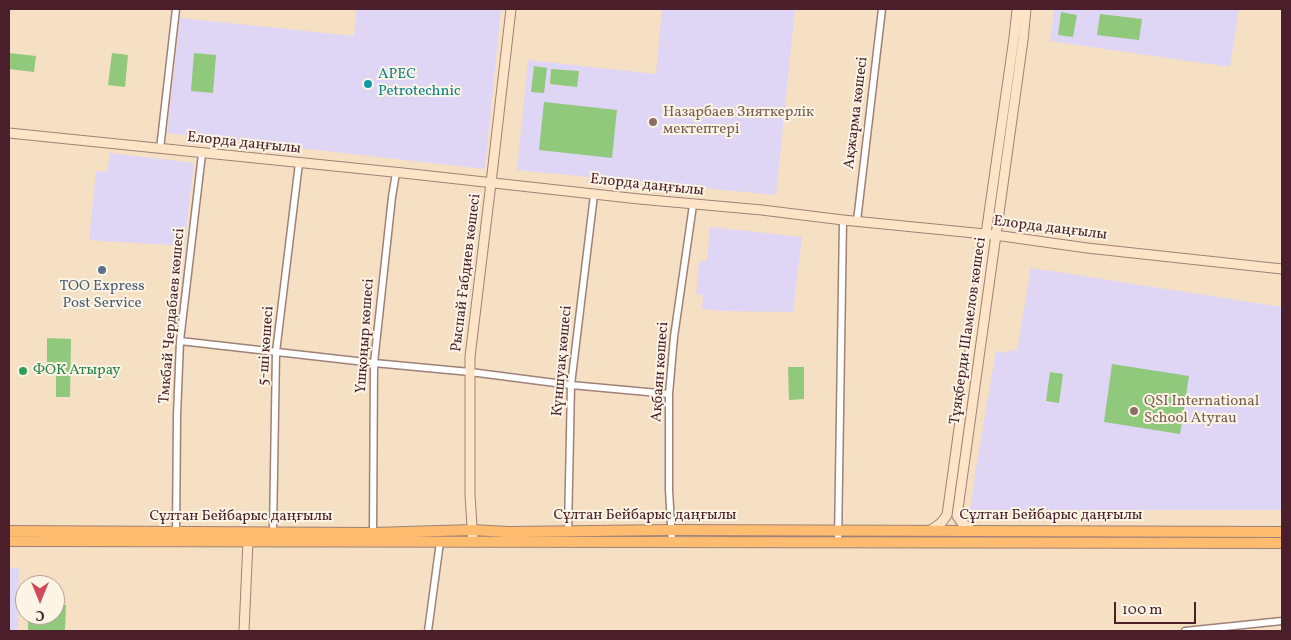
<!DOCTYPE html>
<meta charset="utf-8">
<style>
body{margin:0}
#map{position:relative;width:1291px;height:640px;overflow:hidden;background:#f5e0c4;font-family:Vollkorn,serif}
canvas{display:block}
.frame{position:absolute;inset:0;border:10px solid #4a1f2b;pointer-events:none}
.north{position:absolute;left:15px;top:575px;width:50px;height:50px;box-sizing:border-box;background:#fcf5e5;border:1px solid #b59f9b;border-radius:50%;rotate:180deg;font-size:14px;font-weight:700;line-height:20px;text-align:center;color:#4a1f2b}
.north::after{content:'';display:block;margin:auto;width:18px;height:22px;background:#d1495b;clip-path:polygon(50% 0,100% 100%,50% 72%,0 100%)}
.scale{position:absolute;left:1114px;top:602px;width:82px;height:22px;box-sizing:border-box;border:2px solid #4a1f2b;border-top:0;padding-left:6px;font-size:15px;line-height:18px;white-space:nowrap;color:#4a1f2b;-webkit-text-stroke:4px #fcf5e5;paint-order:stroke}
</style>
<div id="map">
<canvas width="1291" height="640"></canvas>
<div class="frame"></div>
<div class="north">С</div>
<div class="scale">100 m</div>
</div>
<script>
const g = document.querySelector('canvas').getContext('2d');
g.lineJoin = 'round';
function fill(path, color) {
  g.fillStyle = color;
  g.fill(path, 'evenodd');
}
function shape(rows) {
  const path = new Path2D();
  for (const r of rows) {
    path.moveTo(r[0], r[1]);
    for (let i = 2; i < r.length; i += 2) path.lineTo(r[i], r[i + 1]);
  }
  return path;
}
function stroke(path, color, width, dash) {
  g.strokeStyle = color;
  g.lineWidth = width;
  g.lineCap = dash ? 'butt' : 'round';
  g.setLineDash(dash || []);
  g.stroke(path);
}
function label(font, color, halo, rows, align = 'center') {
  g.font = font + ' Vollkorn,serif';
  g.lineWidth = 4;
  g.setLineDash([]);
  g.textBaseline = 'middle';
  g.strokeStyle = halo;
  g.fillStyle = color;
  for (const [text, x, y, turn = 0] of rows) {
    g.save();
    g.translate(x, y);
    g.rotate((+turn || 0) * Math.PI / 180);
    g.textAlign = isNaN(turn) ? turn : align;
    if (halo) g.strokeText(text, 0, 0);
    g.fillText(text, 0, 0);
    g.restore();
  }
}
fill(shape([
 [357,9,501,9,485,169,167,133,180,18,354,36],
 [662,9,795,9,776,195,517,170,528,60,656,74],
 [1054,9,1239,9,1230,67,1050,41],
 [110,153,194,163,184,246,89,240,96,171,107,172],
 [710,227,802,237,793,312,723,311,702,309,703,295,696,294,699,261,707,261],
 [1031,268,1282,307,1282,510,970,510,976,469,996,351,1009,353,1010,350,1017,351],
 [9,568,19,568,18,631,9,631]
]), '#dfd5f5');
fill(shape([
 [1061,12,1077,15,1073,37,1058,35],
 [1100,14,1142,19,1139,40,1097,35],
 [9,53,36,56,34,72,9,69],
 [112,53,128,55,125,87,108,85],
 [194,53,216,55,213,93,191,91],
 [534,66,547,68,544,93,531,92],
 [551,69,579,71,577,87,550,84],
 [544,102,617,110,612,158,539,150],
 [47,338,71,339,70,397,56,397,56,367,47,367],
 [1112,364,1189,376,1180,434,1104,422],
 [788,367,804,367,804,399,789,400],
 [1050,372,1063,374,1059,403,1046,401],
 [55,604,66,605,65,631,28,631,28,615,55,615]
]), '#90c87c');
const street = shape([
 [160,149,176,9],
 [857,221,882,9],
 [180,341,374,363,470,372,571,385,669,394],
 [568,531,571,385,594,195],
 [273,532,276,352,299,163],
 [373,533,374,363,392,197,396,173],
 [176,536,177,416,180,341,202,154],
 [672,542,669,490,669,394,674,337,693,205],
 [838,542,843,220],
 [428,631,440,542],
 [1185,631,1282,621]
]);
const secondary = shape([
 [9,133,403,173,639,199,762,210,843,220,995,235,1087,248,1282,269],
 [931,530,941,523,947,515,986,234,1014,38,1017,9],
 [973,531,962,523,957,516,1023,40,1026,9],
 [473,542,470,495,470,357,491,183,511,9],
 [244,631,248,541]
]);
const primary = shape([
 [9,531,373,533,472,530,509,532,671,530,1282,532],
 [9,541,1282,543]
]);
stroke(street, '#a08078', 9);
stroke(secondary, '#a08078', 11);
stroke(primary, '#a08078', 12);
stroke(street, '#fff', 6);
stroke(secondary, '#fee4c6', 9);
stroke(primary, '#fdbc70', 10);
for (const [x, y, r, color] of [
 [368,84,5,"#0f9aa8"],
 [653,122,5,"#8d6e63"],
 [102,270,5,"#5c6f8a"],
 [23,371,5,"#2e9e5b"],
 [1134,411,5,"#8d6e63"]
]) {
  const dot = new Path2D();
  dot.arc(x, y, r, 0, 2 * Math.PI);
  g.fillStyle = color;
  g.fill(dot);
  stroke(dot, '#fcf5e5', 2);
}
label('15px', '#0d838f', '#fcf5e5', [
 ["APEC",378,75],
 ["Petrotechnic",378,92]
], 'left');
label('15px', '#785e54', '#fcf5e5', [
 ["Назарбаев Зияткерлік",663,113],
 ["мектептері",663,130],
 ["QSI International",1144,402],
 ["School Atyrau",1144,419]
], 'left');
label('15px', '#4a1f2b', '#fcf5e5', [
 ["Ақжарма көшесі",857,113,-83],
 ["Елорда даңғылы",244,144,6],
 ["Елорда даңғылы",647,186,6],
 ["Елорда даңғылы",1050,229,7],
 ["Рыспай Ғабдиев көшесі",467,273,-83],
 ["Тмкбай Чердабаев көшесі",173,316,-85],
 ["Тұяқберди Шамелов көшесі",969,331,-82],
 ["Үшқоңыр көшесі",366,336,-86],
 ["5-ші көшесі",267,346,-86],
 ["Күншуақ көшесі",563,361,-85],
 ["Ақбаян көшесі",661,372,-86],
 ["Сұлтан Бейбарыс даңғылы",645,516],
 ["Сұлтан Бейбарыс даңғылы",1051,516],
 ["Сұлтан Бейбарыс даңғылы",241,517]
]);
label('15px', '#4e5e75', '#fcf5e5', [
 ["ТОО Express",102,287],
 ["Post Service",102,304]
]);
label('15px', '#27864d', '#fcf5e5', [
 ["ФОК Атырау",33,371]
], 'left');
</script>
